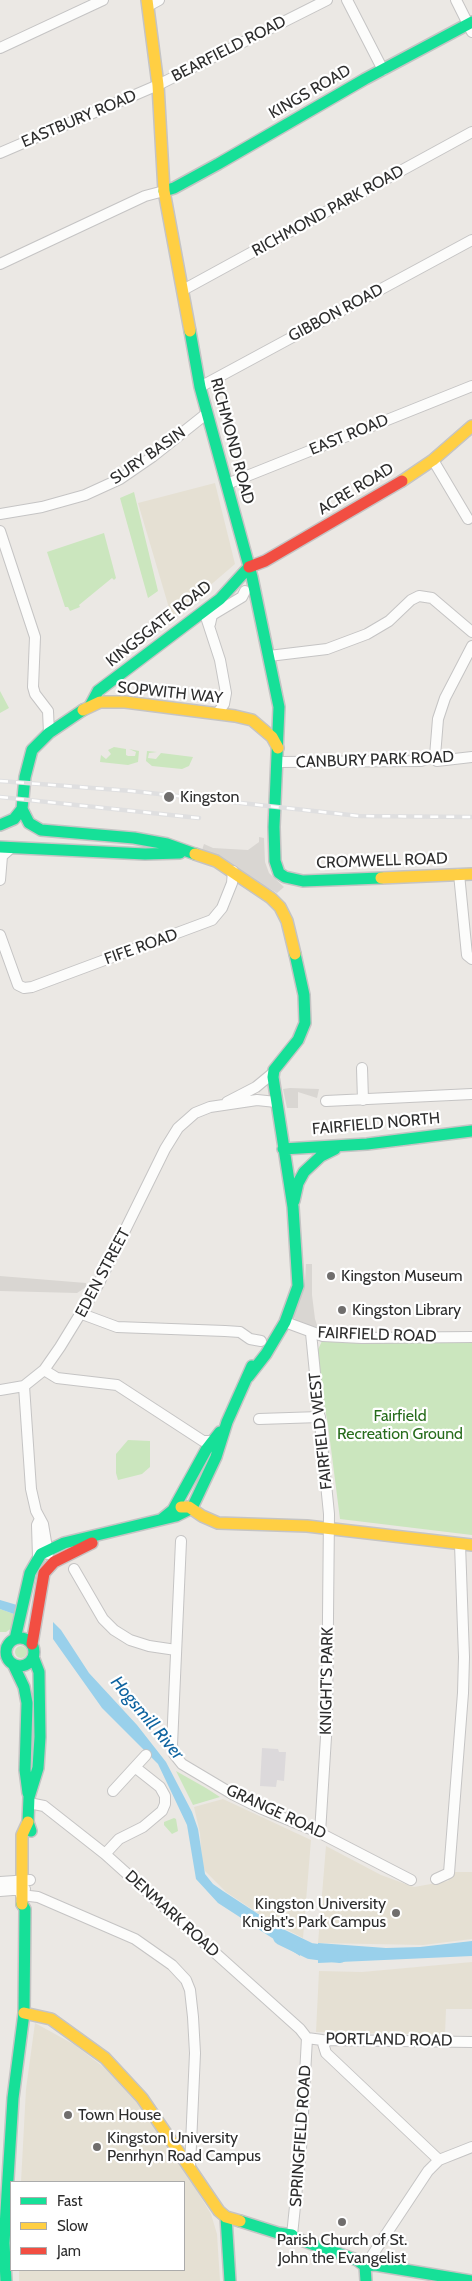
<!DOCTYPE html>
<style>
body{margin:0}
#map{position:relative;width:472px;height:2281px;overflow:hidden;background:#ebe8e4;font-family:Cabin,sans-serif}
canvas{display:block}
.legend{position:absolute;left:10px;top:2181px;width:175px;height:90px;box-sizing:border-box;background:#fff;border:1px solid #ababab;margin:0;padding:6px 9px;list-style:none;font-size:15px;color:#2d2d2d}
.legend li{display:flex;align-items:center;gap:10px;height:25px}
.legend b{width:25px;border:1px solid #ababab}
</style>
<div id="map">
<canvas width="472" height="2281"></canvas>
<ul class="legend">
<li><b style="height:6px;background:#16e098"></b>Fast</li>
<li><b style="height:6px;background:#ffcf43"></b>Slow</li>
<li><b style="height:6px;background:#f24e42"></b>Jam</li>
</ul>
</div>
<script>
const g = document.querySelector('canvas').getContext('2d');
g.lineJoin = 'round';
function fill(path, color) {
  g.fillStyle = color;
  g.fill(path, 'evenodd');
}
function shape(rows) {
  const path = new Path2D();
  for (const r of rows) {
    if (r.length === 3) {
      path.moveTo(r[0] + r[2], r[1]);
      path.arc(r[0], r[1], r[2], 0, 2 * Math.PI);
      continue;
    }
    path.moveTo(r[0], r[1]);
    for (let i = 2; i < r.length; i += 2) path.lineTo(r[i], r[i + 1]);
  }
  return path;
}
function stroke(path, color, width, dash) {
  g.strokeStyle = color;
  g.lineWidth = width;
  g.lineCap = dash ? 'butt' : 'round';
  g.setLineDash(dash || []);
  g.stroke(path);
}
function label(font, color, halo, rows, align = 'center') {
  g.font = font + ' Cabin,sans-serif';
  g.lineWidth = 4.5;
  g.setLineDash([]);
  g.textBaseline = 'middle';
  g.strokeStyle = halo;
  g.fillStyle = color;
  for (const [text, x, y, turn = 0] of rows) {
    g.save();
    g.translate(x, y);
    g.rotate((+turn || 0) * Math.PI / 180);
    g.textAlign = isNaN(turn) ? turn : align;
    if (halo) g.strokeText(text, 0, 0);
    g.fillText(text, 0, 0);
    g.restore();
  }
}
fill(shape([
 [262,1748,278,1749,279,1752,286,1752,284,1781,277,1780,276,1787,260,1786]
]), '#dcd9db');
fill(shape([
 [215,483,235,564,172,618,138,503],
 [223,1799,311,1840,303,1938,268,1920,226,1892,205,1871,202,1862,200,1833,194,1807],
 [326,1846,381,1875,414,1887,448,1881,454,1872,472,1872,472,1939,423,1945,318,1943],
 [472,1962,472,2009,446,2009,445,2035,316,2032,319,1971,362,1972],
 [35,2023,75,2045,124,2083,176,2156,211,2214,217,2234,220,2281,19,2281,19,2270,184,2270,184,2182,21,2182,26,2089]
]), '#e5e0d3');
fill(shape([
 [134,492,158,591,148,598,120,498],
 [104,533,116,578,114,580,112,578,79,605,80,607,70,611,68,607,65,607,47,552],
 [0,691,9,708,0,713],
 [114,747,126,749,126,755,128,756,135,756,136,752,129,749,139,751,138,762,128,765,100,762,101,755,106,759,111,754,108,750],
 [147,751,157,752,149,753,148,758,156,759,161,753,193,757,189,766,182,769,152,766,146,761],
 [322,1341,472,1343,472,1535,340,1519,328,1425,315,1356],
 [128,1440,150,1441,150,1467,142,1474,118,1480,116,1473,116,1454],
 [0,1609,14,1614,12,1628,6,1632,0,1632],
 [21,1652,6],
 [176,1771,206,1788,220,1797,193,1805],
 [174,1818,176,1819,178,1831,172,1834,164,1825,164,1822]
]), '#cbe6be');
fill(shape([
 [259,837,264,838,265,862,269,873,284,887,277,893,202,850,204,844,213,848,248,850,259,842],
 [283,1089,290,1088,319,1089,317,1098,298,1092,298,1108,287,1108],
 [306,1264,312,1264,312,1295,315,1319,317,1325,321,1327,320,1330,295,1320,293,1314,305,1282],
 [0,1276,86,1283,86,1287,77,1293,0,1291]
]), '#d9d6d2');
fill(shape([
 [0,1600,17,1605,14,1614,0,1609],
 [53,1622,61,1630,89,1673,137,1725,166,1762,192,1812,198,1829,205,1874,213,1884,223,1891,301,1942,300,1956,218,1903,196,1879,187,1825,158,1764,102,1708,53,1639],
 [472,1941,472,1956,318,1963,318,1943,386,1948,420,1947]
]), '#99d0eb');
stroke(shape([
 [281,1937,310,1951,340,1955]
]), '#99d0eb', 16);
const street = shape([
 [347,0,383,70],
 [456,0,472,32],
 [148,6,159,0],
 [0,48,103,0],
 [0,153,158,85,327,0],
 [0,264,145,196,164,191],
 [183,290,472,132],
 [200,387,472,240],
 [433,460,468,519],
 [227,484,472,386],
 [0,514,42,507,85,495,120,479,152,457,206,414],
 [0,531,35,637,33,687,35,694,48,711,49,733],
 [207,609,206,617,220,660,226,693,224,704,217,714],
 [210,624,212,615,242,597,245,591],
 [472,646,445,698,438,719,435,756,437,761,472,757],
 [269,656,327,649,367,634,389,621,411,600,419,596,432,598,472,632],
 [278,762,421,761,435,756],
 [459,874,467,955,472,959],
 [0,880,2,856,11,848],
 [0,935,18,985,24,988,32,987,212,920,222,908,232,883,233,871],
 [362,1068,363,1100],
 [326,1101,472,1094],
 [227,1102,256,1087,273,1073],
 [82,1314,117,1327,225,1331,240,1332,250,1339,261,1341],
 [285,1322,323,1336,362,1338,472,1337],
 [311,1333,329,1514,327,1721,320,1833],
 [44,1370,57,1378,117,1385,203,1441,216,1441],
 [24,1386,31,1489,36,1511,43,1524,48,1554],
 [0,1390,24,1386,44,1370,60,1347,98,1285,165,1149,178,1128,195,1113,210,1107,257,1100,276,1102],
 [259,1419,320,1417],
 [181,1541,172,1745,174,1754,182,1764,234,1795,262,1809,320,1833,411,1880],
 [38,1557,37,1525,39,1521],
 [74,1569,103,1619,114,1630,130,1640,149,1646,176,1650],
 [113,1791,146,1755],
 [29,1803,44,1806,105,1854,300,2029,307,2038],
 [105,1854,119,1839,143,1827,162,1811,165,1804,165,1796,160,1787,136,1768],
 [436,1879,449,1873,463,1693,464,1657,460,1544],
 [0,1882,30,1880],
 [0,1891,25,1889],
 [21,1895,38,1897,135,1939,172,1965,186,1980,190,1990,193,2017,195,2053,190,2167],
 [307,2038,322,2040,472,2042],
 [322,2040,326,2053,439,2160],
 [292,2235,301,2149,307,2038],
 [365,2266,428,2171,439,2160,472,2147]
]);
const fast = shape([
 [164,191,174,188,218,164,365,79,472,22],
 [190,331,200,387,252,577,279,707,274,827,275,861,279,873,285,877,303,881,381,878],
 [90,706,98,691,220,599,249,567],
 [83,710,49,733,32,750,25,777,22,809,29,823,41,830,134,838,167,844,195,854],
 [0,825,14,819,22,809],
 [0,847,145,854,180,853],
 [283,1149,367,1144,472,1131],
 [294,1201,298,1183,304,1172,321,1156,335,1149],
 [248,1377,266,1354,285,1322,298,1286,293,1207,273,1077,274,1070,298,1040,305,1023,304,995,295,954],
 [162,1519,173,1510,206,1450,220,1432],
 [20,1652,14],
 [15,1639,30,1573,41,1554,64,1543,176,1516,192,1508,216,1457,227,1422,252,1366],
 [14,1666,24,1687,27,1703,25,1770,28,1793],
 [31,1831,28,1822,29,1797,38,1768,40,1737,39,1672,34,1659],
 [226,2217,230,2281],
 [240,2221,278,2233,292,2235,295,2238,357,2260,365,2266,375,2265,471,2281],
 [365,2266,366,2281],
 [6,2281,4,2243,13,2098,24,2013,25,1909,22,1904]
]);
const slow = shape([
 [147,0,158,85,164,191,190,331],
 [402,481,433,460,472,426],
 [83,710,100,702,125,702,235,716,252,720,272,737,278,748],
 [195,854,216,861,271,898,280,907,287,921,295,954],
 [381,878,472,874],
 [181,1507,189,1507,202,1516,218,1523,307,1526,472,1545],
 [22,1904,22,1835,28,1822],
 [24,2013,51,2019,105,2058,142,2098,219,2211,226,2217,240,2221]
]);
const jam = shape([
 [249,567,265,561,402,481],
 [32,1644,44,1573,54,1562,92,1543]
]);
stroke(street, '#c5c4c4', 12);
stroke(fast, '#c5c4c4', 14);
stroke(slow, '#c5c4c4', 14);
stroke(jam, '#c5c4c4', 14);
stroke(street, '#fcfcfb', 10);
stroke(fast, '#16e098', 11);
stroke(slow, '#ffcf43', 11);
stroke(jam, '#f24e42', 11);
const rail = shape([
 [0,781,132,791,359,816,472,817],
 [0,797,199,818]
]);
stroke(rail, '#dfdfe0', 4.5);
stroke(rail, '#fff', 2.5, [8]);
for (const [x, y, r, color] of [
 [169,797,6,"#706e6d"],
 [331,1276,5,"#706e6d"],
 [342,1310,5,"#706e6d"],
 [396,1913,5,"#706e6d"],
 [68,2115,5,"#706e6d"],
 [97,2147,5,"#706e6d"],
 [342,2222,5,"#706e6d"]
]) {
  const dot = new Path2D();
  dot.arc(x, y, r, 0, 2 * Math.PI);
  g.fillStyle = color;
  g.fill(dot);
  stroke(dot, '#fff', 2);
}
label('16px', '#2d2d2d', '#fff', [
 ["BEARFIELD ROAD",229,49,-27],
 ["KINGS ROAD",310,92,-30],
 ["EASTBURY ROAD",79,119,-23],
 ["RICHMOND PARK ROAD",328,211,-29],
 ["GIBBON ROAD",336,313,-28],
 ["EAST ROAD",349,435,-22],
 ["RICHMOND ROAD",232,441,75],
 ["SURY BASIN",148,456,-35],
 ["ACRE ROAD",356,489,-31],
 ["KINGSGATE ROAD",159,624,-38],
 ["SOPWITH WAY",170,693,6],
 ["CANBURY PARK ROAD",375,760,-2],
 ["CROMWELL ROAD",382,861,-2],
 ["FIFE ROAD",141,947,-20],
 ["FAIRFIELD NORTH",376,1124,-5],
 ["EDEN STREET",103,1273,-62],
 ["FAIRFIELD ROAD",377,1335,2],
 ["FAIRFIELD WEST",321,1431,-96],
 ["KNIGHT'S PARK",327,1681,-89],
 ["GRANGE ROAD",276,1812,25],
 ["DENMARK ROAD",172,1914,42],
 ["PORTLAND ROAD",389,2040,1],
 ["SPRINGFIELD ROAD",301,2136,-86]
]);
label('16px', '#2d2d2d', '#fff', [
 ["Kingston",180,797],
 ["Kingston Museum",341,1276],
 ["Kingston Library",352,1310],
 ["Kingston University",386,1904,"right"],
 ["Knight's Park Campus",386,1922,"right"],
 ["Town House",78,2115],
 ["Kingston University",107,2138],
 ["Penrhyn Road Campus",107,2156],
 ["Parish Church of St.",342,2240,"center"],
 ["John the Evangelist",342,2258,"center"]
], 'left');
label('16px', '#276c1c', '#fff', [
 ["Fairfield",400,1416],
 ["Recreation Ground",400,1434]
]);
label('italic 18px', '#0f64a0', '#fff', [
 ["Hogsmill River",147,1718,50]
]);
</script>
